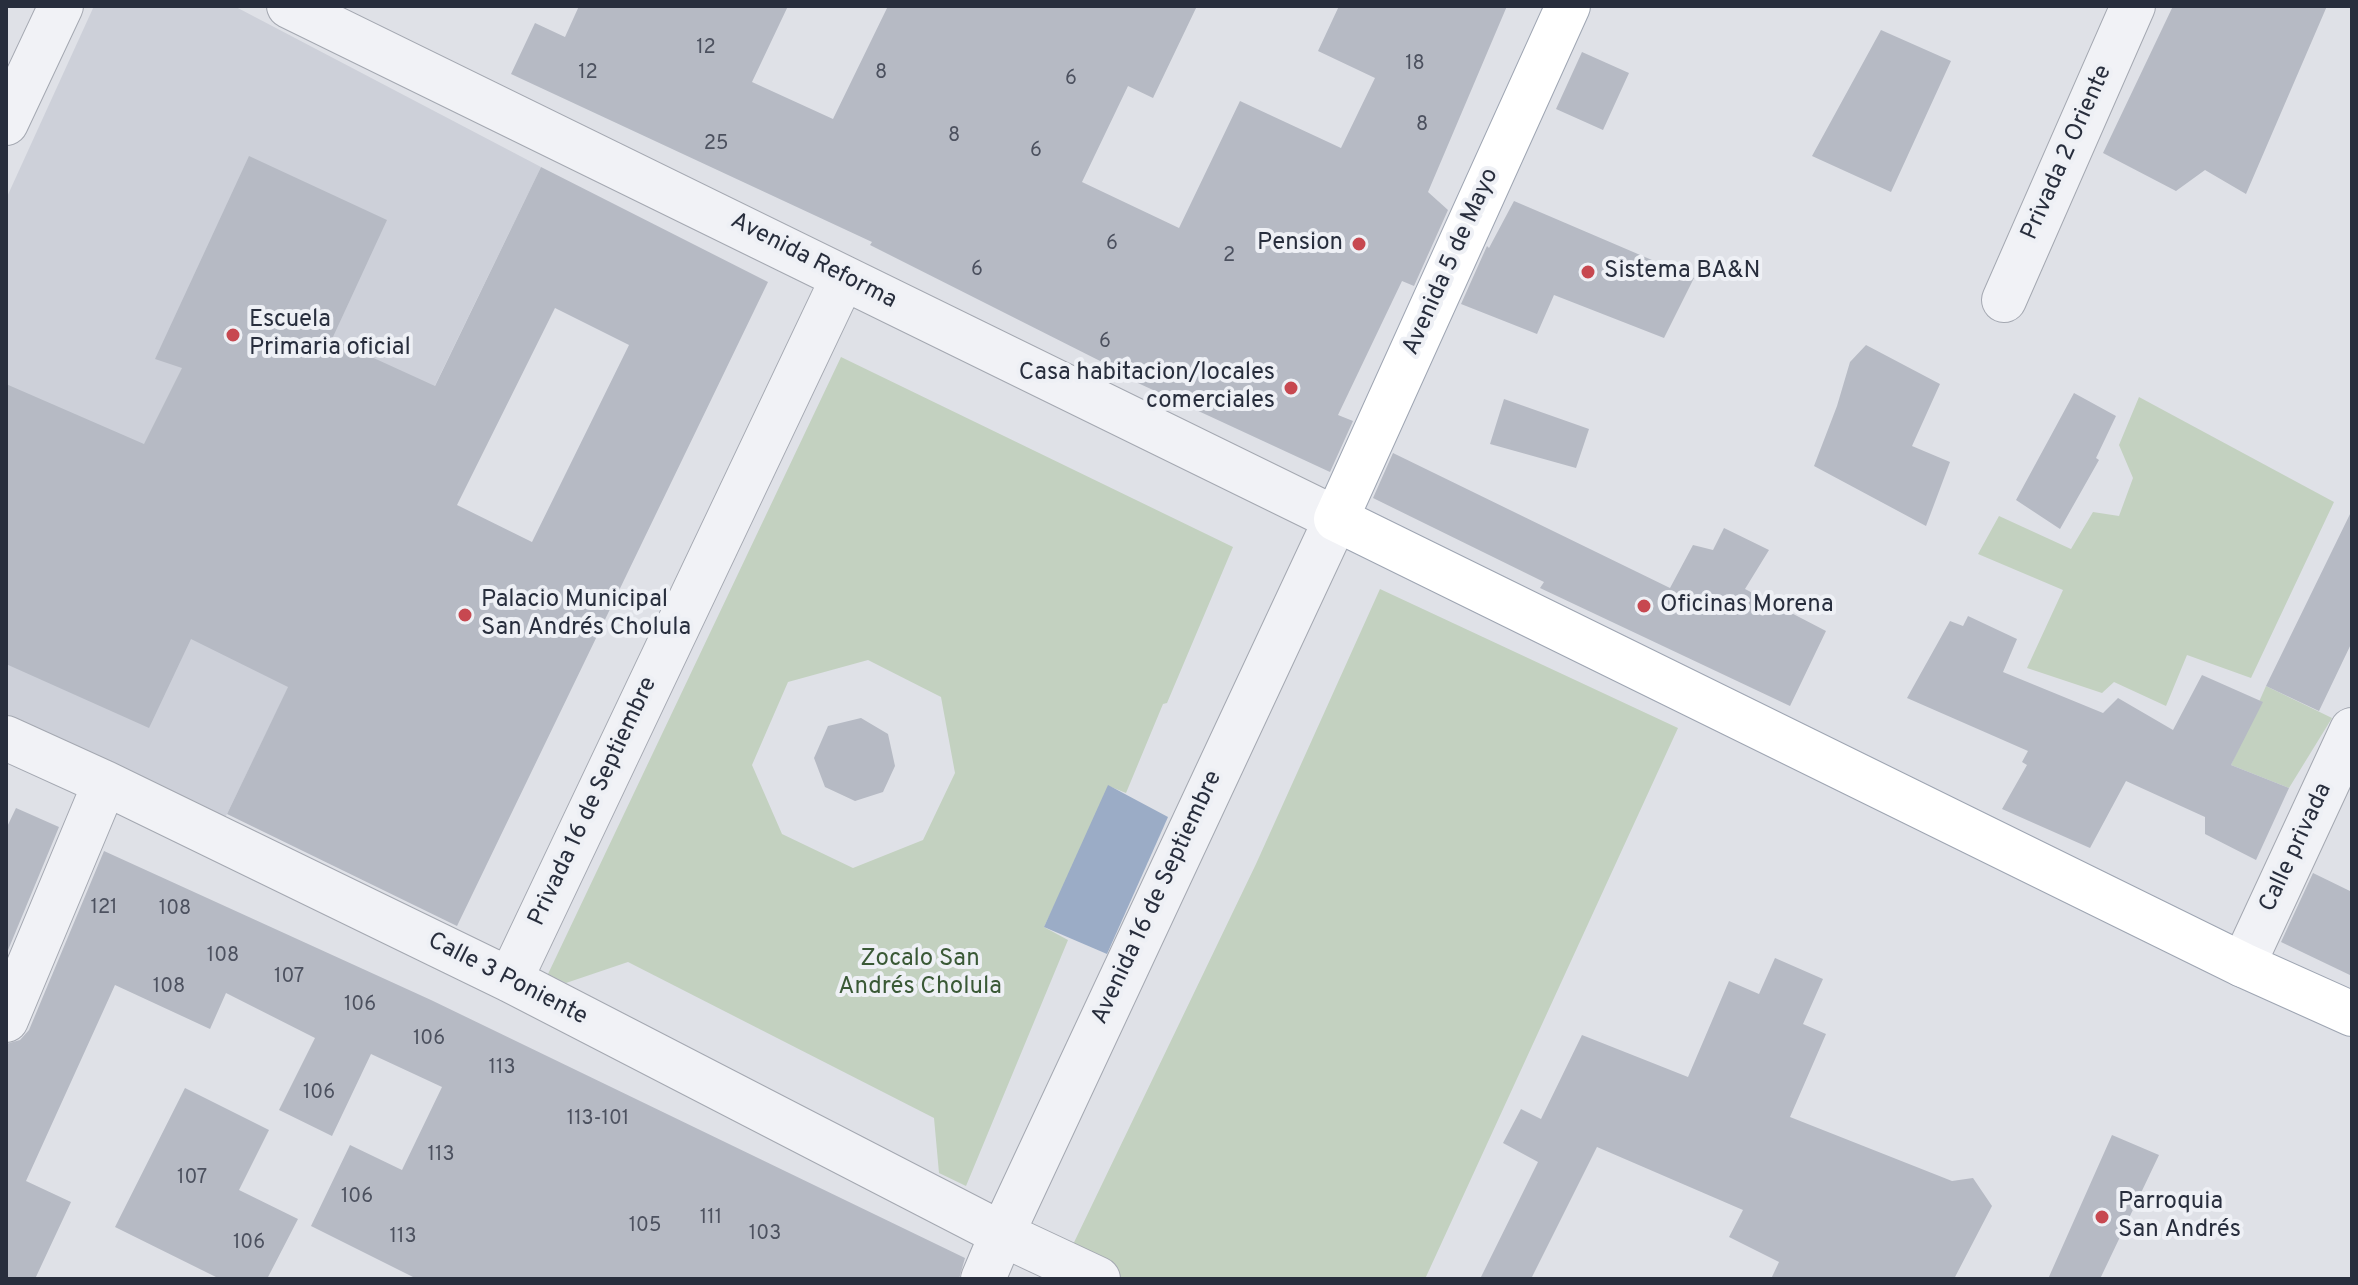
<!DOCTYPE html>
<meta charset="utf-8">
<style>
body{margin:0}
#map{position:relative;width:2358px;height:1285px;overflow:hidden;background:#dfe1e7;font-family:Overpass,sans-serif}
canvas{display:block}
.frame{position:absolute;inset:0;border:8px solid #282e3d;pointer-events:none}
</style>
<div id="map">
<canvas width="2358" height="1285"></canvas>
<div class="frame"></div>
</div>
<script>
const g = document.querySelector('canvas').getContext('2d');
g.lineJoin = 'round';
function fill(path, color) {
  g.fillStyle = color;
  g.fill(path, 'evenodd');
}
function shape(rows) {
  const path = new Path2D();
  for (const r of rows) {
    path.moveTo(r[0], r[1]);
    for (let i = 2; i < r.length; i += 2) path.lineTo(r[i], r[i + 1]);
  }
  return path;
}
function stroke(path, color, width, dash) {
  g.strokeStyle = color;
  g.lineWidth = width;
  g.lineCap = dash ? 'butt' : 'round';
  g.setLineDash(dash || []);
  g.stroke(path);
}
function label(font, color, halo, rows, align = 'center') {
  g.font = font + ' Overpass,sans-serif';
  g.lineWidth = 8;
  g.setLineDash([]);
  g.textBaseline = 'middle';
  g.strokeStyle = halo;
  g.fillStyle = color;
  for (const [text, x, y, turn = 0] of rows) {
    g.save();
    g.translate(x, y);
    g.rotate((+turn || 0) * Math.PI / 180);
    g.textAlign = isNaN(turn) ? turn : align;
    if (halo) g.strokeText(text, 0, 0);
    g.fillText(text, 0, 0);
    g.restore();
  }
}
fill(shape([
 [94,6,234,6,541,167,224,820,6,714,6,199]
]), '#cdd0d9');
fill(shape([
 [841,357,1233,547,1167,703,1163,704,1126,793,1111,787,1044,927,1068,940,966,1186,939,1173,934,1118,628,962,566,983,548,974],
 [868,660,941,697,955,773,923,840,853,868,782,834,752,765,788,682],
 [2139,397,2334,502,2251,678,2187,655,2166,706,2114,682,2102,693,2027,668,2063,590,1978,554,1999,516,2071,549,2093,512,2119,516,2133,478,2119,445],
 [1380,589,1678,728,1425,1279,1115,1279,1066,1259,1256,864],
 [2266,686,2332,718,2289,788,2231,765]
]), '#c3d1c0');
fill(shape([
 [1108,785,1168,817,1107,954,1044,927]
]), '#9bacc6');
fill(shape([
 [579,6,788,6,752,82,833,119,888,6,1197,6,1153,98,1128,86,1082,182,1179,228,1240,101,1341,148,1375,78,1318,51,1339,6,1507,6,1428,192,1448,210,1414,286,1402,281,1338,415,1353,421,1330,472,1112,371,1114,368,870,245,872,242,511,74,535,23,565,37],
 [2173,6,2327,6,2246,194,2205,170,2176,191,2103,153],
 [1881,30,1951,61,1891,192,1812,156],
 [1582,52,1629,73,1603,130,1556,109],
 [249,156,387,220,332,339,435,386,541,167,768,282,457,926,227,814,288,687,191,639,149,728,6,664,6,384,144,444,182,368,155,359],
 [555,308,629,345,532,542,457,505],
 [1514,201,1694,278,1664,338,1554,295,1537,334,1461,304,1487,246,1489,248],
 [1866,345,1940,384,1912,446,1950,462,1926,526,1814,466,1837,406,1850,362],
 [2074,393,2116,416,2096,458,2099,460,2060,529,2016,500],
 [1504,399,1589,429,1576,468,1490,444],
 [1393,453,1670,588,1693,545,1713,550,1724,528,1769,550,1745,589,1826,631,1790,706,1540,588,1544,582,1373,498],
 [2352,510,2352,642,2319,711,2266,686],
 [1968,616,2017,639,2003,672,2103,713,2118,698,2173,730,2202,675,2263,702,2231,765,2289,788,2256,860,2205,834,2205,817,2126,781,2090,848,2002,809,2027,765,2022,762,2028,751,1907,698,1950,621,1963,626],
 [861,718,888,734,895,766,883,792,855,801,825,787,814,758,828,726],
 [16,808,59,827,6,955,6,829],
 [104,851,431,1000,965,1258,959,1279,417,1279,311,1226,350,1145,402,1170,442,1087,371,1054,332,1136,279,1110,315,1038,226,993,210,1029,115,985,26,1181,71,1202,35,1279,6,1279,6,1044,20,1040,29,1030],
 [2313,873,2352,892,2352,976,2281,942],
 [1775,958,1823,979,1803,1024,1826,1034,1790,1117,1952,1181,1973,1178,1992,1206,1954,1279,1771,1279,1779,1262,1729,1237,1743,1210,1597,1147,1531,1279,1480,1279,1538,1162,1503,1143,1521,1109,1541,1119,1582,1035,1688,1077,1729,981,1759,994],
 [185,1088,269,1130,239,1190,298,1219,267,1279,220,1279,115,1227],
 [2112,1135,2159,1155,2100,1279,2048,1279]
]), '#b6bac4');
const minor = shape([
 [289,6,1336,519,1002,1234,983,1279],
 [6,123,61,6],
 [2004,300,2133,6],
 [6,738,105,783,510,980,1002,1234,1098,1279],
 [2243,965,2352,730],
 [510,980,843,278],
 [6,1020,105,783]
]);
const major = shape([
 [1568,6,1336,519,2243,965,2352,1014]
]);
stroke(minor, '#a4a8b1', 46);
stroke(major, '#9ea5b2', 46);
stroke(minor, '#f1f2f6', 44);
stroke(major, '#fff', 44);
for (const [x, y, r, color] of [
 [1359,244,8,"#c74850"],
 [1588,272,8,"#c74850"],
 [233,335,8,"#c74850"],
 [1291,388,8,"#c74850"],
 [1644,606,8,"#c74850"],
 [465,615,8,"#c74850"],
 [2102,1217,8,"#c74850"]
]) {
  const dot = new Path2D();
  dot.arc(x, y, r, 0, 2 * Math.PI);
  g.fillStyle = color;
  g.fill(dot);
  stroke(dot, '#eef0f5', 3);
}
label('20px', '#4c515f', null, [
 ["12",706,49],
 ["18",1415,65],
 ["12",588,74],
 ["8",881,74],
 ["6",1071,80],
 ["8",1422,126],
 ["8",954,137],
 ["25",716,145],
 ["6",1036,152],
 ["6",1112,245],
 ["2",1229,257],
 ["6",977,271],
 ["6",1105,343],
 ["121",104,909],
 ["108",175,910],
 ["108",223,957],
 ["107",289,978],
 ["108",169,988],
 ["106",360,1006],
 ["106",429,1040],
 ["113",502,1069],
 ["106",319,1094],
 ["113-101",598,1120],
 ["113",441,1156],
 ["107",192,1179],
 ["106",357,1198],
 ["111",711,1219],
 ["105",645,1227],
 ["103",765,1235],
 ["113",403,1238],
 ["106",249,1244]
]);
label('24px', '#282e3d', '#eef0f5', [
 ["Privada 2 Oriente",2068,153,-66],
 ["Avenida Reforma",813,262,27],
 ["Avenida 5 de Mayo",1452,262,-66],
 ["Privada 16 de Septiembre",594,802,-65],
 ["Calle privada",2297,848,-65],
 ["Avenida 16 de Septiembre",1158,898,-65],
 ["Calle 3 Poniente",507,980,27]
]);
label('24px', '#282e3d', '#eef0f5', [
 ["Pension",1343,244,"right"],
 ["Sistema BA&N",1604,272],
 ["Escuela",249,321],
 ["Primaria oficial",249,349],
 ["Casa habitacion/locales",1275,374,"right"],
 ["comerciales",1275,402,"right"],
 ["Palacio Municipal",481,601],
 ["San Andrés Cholula",481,629],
 ["Oficinas Morena",1660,606],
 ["Parroquia",2118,1203],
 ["San Andrés",2118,1231]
], 'left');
label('24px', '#3a5936', '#eef0f5', [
 ["Zocalo San",920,960],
 ["Andrés Cholula",920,988]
]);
</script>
